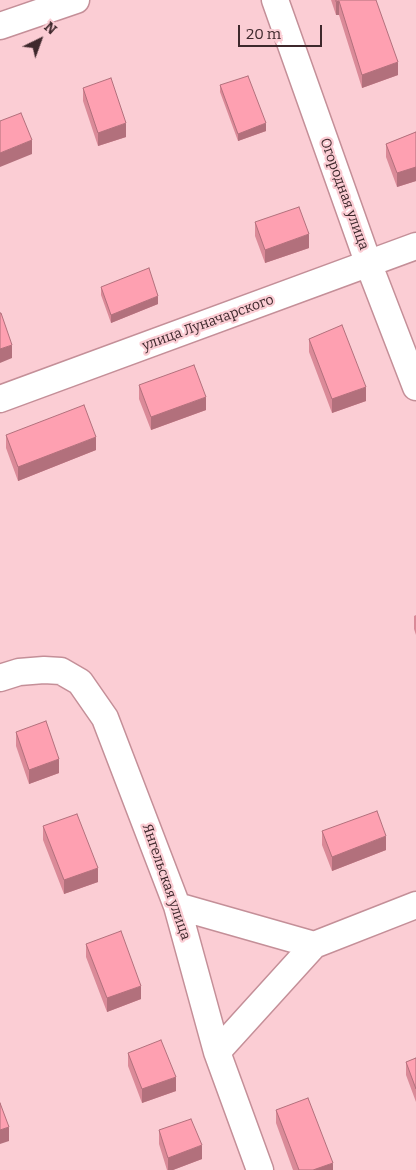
<!DOCTYPE html>
<meta charset="utf-8">
<style>
body{margin:0}
#map{position:relative;width:416px;height:1170px;overflow:hidden;background:#fbcdd4;font-family:Bitter,serif}
canvas{display:block}
.north{position:absolute;left:15px;top:15px;width:50px;height:50px;-webkit-text-stroke:4px #fbcdd4;paint-order:stroke;rotate:42deg;font-size:14px;font-weight:700;line-height:20px;text-align:center;color:#3e282c}
.north::after{content:'';display:block;margin:auto;width:18px;height:22px;background:#3e282c;clip-path:polygon(50% 0,100% 100%,50% 72%,0 100%)}
.scale{position:absolute;left:238px;top:25px;width:84px;height:22px;box-sizing:border-box;border:2px solid #3e282c;border-top:0;padding-left:6px;font-size:15px;line-height:18px;white-space:nowrap;color:#3e282c;-webkit-text-stroke:4px #fbcdd4;paint-order:stroke}
</style>
<div id="map">
<canvas width="416" height="1170"></canvas>
<div class="north">N</div>
<div class="scale">20 m</div>
</div>
<script>
const g = document.querySelector('canvas').getContext('2d');
g.lineJoin = 'round';
function shape(rows) {
  const path = new Path2D();
  for (const r of rows) {
    path.moveTo(r[0], r[1]);
    for (let i = 2; i < r.length; i += 2) path.lineTo(r[i], r[i + 1]);
  }
  return path;
}
function stroke(path, color, width, dash) {
  g.strokeStyle = color;
  g.lineWidth = width;
  g.lineCap = dash ? 'butt' : 'round';
  g.setLineDash(dash || []);
  g.stroke(path);
}
function fill(path, color) {
  g.fillStyle = color;
  g.fill(path, 'evenodd');
}
function label(font, color, halo, rows, align = 'center') {
  g.font = font + ' Bitter,serif';
  g.lineWidth = 4.5;
  g.setLineDash([]);
  g.textBaseline = 'middle';
  g.strokeStyle = halo;
  g.fillStyle = color;
  for (const [text, x, y, turn = 0] of rows) {
    g.save();
    g.translate(x, y);
    g.rotate((+turn || 0) * Math.PI / 180);
    g.textAlign = isNaN(turn) ? turn : align;
    if (halo) g.strokeText(text, 0, 0);
    g.fillText(text, 0, 0);
    g.restore();
  }
}
const street = shape([
 [275,0,369,265,416,387],
 [0,26,76,0],
 [0,399,416,246],
 [0,678,19,672,44,670,61,671,80,682,105,718,177,906,217,1052,260,1170],
 [177,906,314,945],
 [217,1052,314,945,416,905]
]);
stroke(street, '#c48f98', 29);
stroke(street, '#fff', 26);
fill(shape([
 [331,0,376,0,398,75,362,88,339,15,336,15],
 [220,85,266,131,238,141,220,92],
 [83,88,126,137,98,146,83,101],
 [416,132,416,181,397,187,386,157,386,144],
 [255,222,309,248,265,263,255,236],
 [101,287,158,304,111,323,101,295],
 [309,339,366,401,332,413,309,352],
 [139,385,206,410,151,430,139,399],
 [6,435,96,450,18,481,6,448],
 [416,615,416,635,414,629,414,616],
 [16,732,59,773,29,784,16,746],
 [43,826,98,882,64,894,43,840],
 [322,831,386,850,332,871,322,845],
 [86,944,141,999,107,1012,86,957],
 [128,1053,176,1091,142,1103,128,1066],
 [416,1058,416,1102,406,1075,406,1062],
 [276,1110,333,1170,293,1170,276,1123],
 [159,1130,202,1159,173,1170,167,1170,159,1144]
]), '#da8a98');
fill(shape([
 [339,1,339,15,336,15,336,2],
 [398,62,398,75,362,88,362,75],
 [126,123,126,137,98,146,98,133],
 [266,123,266,131,238,141,238,134],
 [32,140,32,154,0,167,0,153],
 [416,167,416,181,397,187,397,173],
 [309,234,309,248,265,263,265,250],
 [158,296,158,304,111,323,111,315],
 [12,345,12,358,0,363,0,349],
 [366,387,366,401,332,413,332,399],
 [206,397,206,410,151,430,151,417],
 [96,437,96,450,18,481,18,467],
 [59,759,59,773,29,784,29,770],
 [386,836,386,850,332,871,332,857],
 [98,868,98,882,64,894,64,880],
 [141,986,141,999,107,1012,107,998],
 [176,1077,176,1091,142,1103,142,1089],
 [9,1127,9,1141,0,1144,0,1130],
 [202,1145,202,1159,173,1170,168,1170,168,1158],
 [333,1163,333,1170,313,1170]
]), '#b2707c');
const building = shape([
 [336,0,376,0,398,62,362,75,339,1,336,2,336,0],
 [248,76,266,123,238,134,220,85,248,76],
 [111,78,126,123,98,133,83,88,111,78],
 [21,113,32,140,0,153,0,121,21,113],
 [416,132,416,167,397,173,386,144,416,132],
 [299,207,309,234,265,250,255,222,299,207],
 [149,268,158,296,111,315,101,287,149,268],
 [0,313,1,313,12,345,0,349,0,313],
 [342,325,366,387,332,399,309,339,342,325],
 [194,365,206,397,151,417,139,385,194,365],
 [84,405,96,437,18,467,6,435,84,405],
 [46,721,59,759,29,770,16,732,46,721],
 [377,811,386,836,332,857,322,831,377,811],
 [77,814,98,868,64,880,43,826,77,814],
 [121,931,141,986,107,998,86,944,121,931],
 [161,1040,176,1077,142,1089,128,1053,161,1040],
 [416,1058,416,1089,406,1062,416,1058],
 [308,1098,333,1163,313,1170,299,1170,276,1110,308,1098],
 [0,1103,9,1127,0,1130,0,1103],
 [191,1119,202,1145,168,1158,159,1130,191,1119]
]);
fill(building, '#fea0b1');
stroke(building, '#b2707c', 1);
label('14px', '#3e282c', '#fbcdd4', [
 ["Огородная улица",344,194,70],
 ["улица Луначарского",208,323,-20],
 ["Янгельская улица",166,882,71]
]);
</script>
